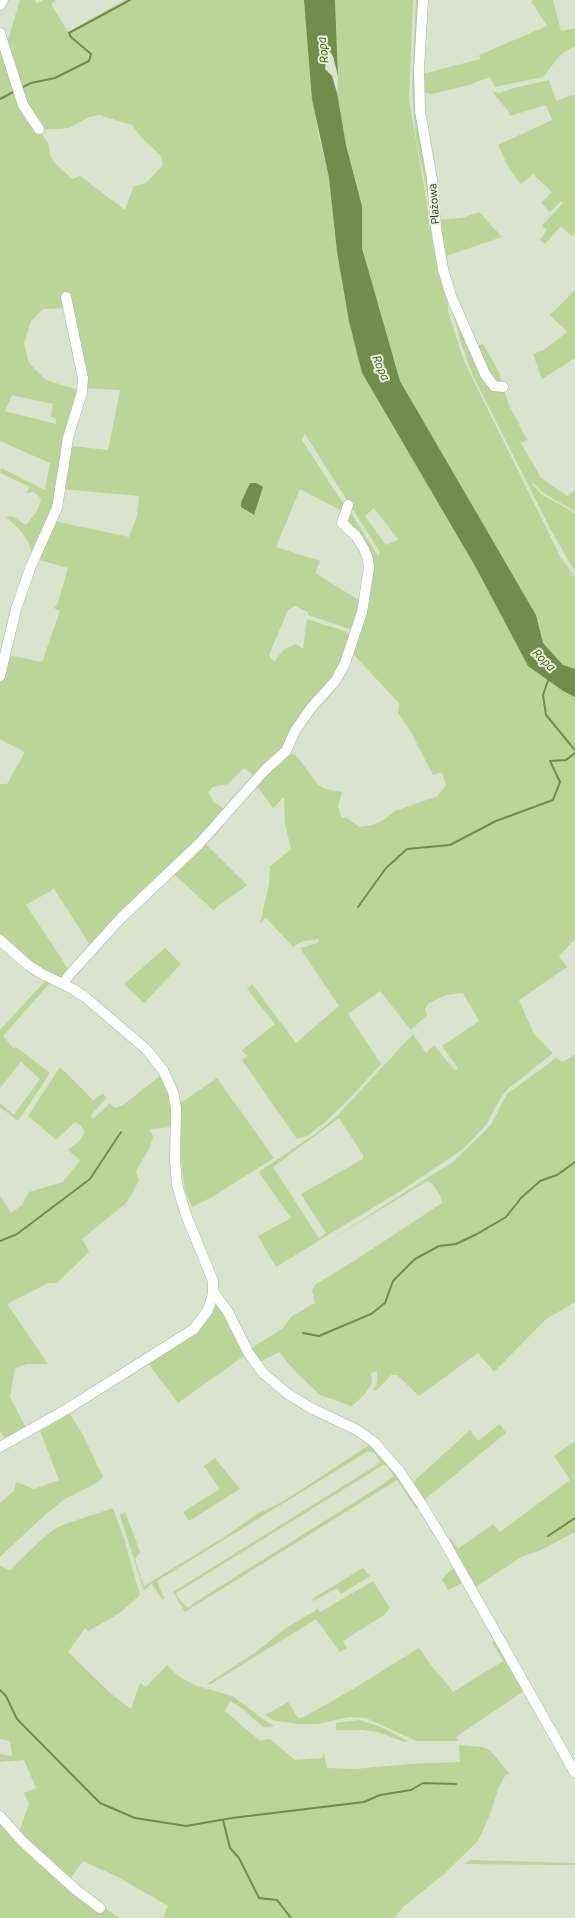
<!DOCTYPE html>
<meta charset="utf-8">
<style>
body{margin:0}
canvas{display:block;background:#d9e3ce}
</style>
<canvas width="575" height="1918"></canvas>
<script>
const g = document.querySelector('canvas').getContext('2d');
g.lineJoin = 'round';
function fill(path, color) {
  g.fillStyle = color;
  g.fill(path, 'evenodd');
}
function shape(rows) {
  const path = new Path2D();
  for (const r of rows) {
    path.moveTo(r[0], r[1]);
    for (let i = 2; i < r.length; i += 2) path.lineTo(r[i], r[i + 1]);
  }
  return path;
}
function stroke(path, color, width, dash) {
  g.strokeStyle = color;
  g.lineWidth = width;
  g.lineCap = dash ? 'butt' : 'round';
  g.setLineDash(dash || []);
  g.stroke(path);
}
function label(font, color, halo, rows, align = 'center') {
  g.font = font + ' Ubuntu,sans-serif';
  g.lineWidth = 4;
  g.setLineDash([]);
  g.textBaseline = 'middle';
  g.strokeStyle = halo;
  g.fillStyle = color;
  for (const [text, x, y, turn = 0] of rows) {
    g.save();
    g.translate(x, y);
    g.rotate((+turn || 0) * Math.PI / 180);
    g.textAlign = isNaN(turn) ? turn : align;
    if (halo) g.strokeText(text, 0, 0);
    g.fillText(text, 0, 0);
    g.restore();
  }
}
fill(shape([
 [20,0,35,0,37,4,43,0,56,0,51,4,68,32,125,0,304,0,318,132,329,178,337,252,362,373,475,566,528,666,563,691,575,697,575,939,559,956,567,967,519,1000,534,1034,553,1053,508,1089,501,1097,486,1125,463,1149,405,1188,276,1267,258,1236,291,1218,259,1172,316,1133,336,1117,413,1034,426,1053,434,1045,455,1071,458,1068,442,1046,479,1021,463,993,446,995,429,1003,425,1009,427,1015,411,1030,380,991,348,1014,381,1064,347,1101,324,1123,307,1136,297,1139,242,1060,247,1056,242,1050,275,1024,247,989,252,984,296,1043,339,1006,300,948,318,943,319,939,303,941,293,947,266,918,260,923,269,885,270,866,285,854,291,850,285,823,284,797,273,808,255,783,290,753,295,755,302,763,317,784,325,789,342,792,338,806,341,817,348,819,359,827,372,825,385,819,395,811,438,796,446,785,442,772,433,775,410,730,398,713,399,703,354,655,354,647,373,572,344,521,348,508,378,556,380,552,305,434,302,440,344,505,342,511,300,489,276,547,320,561,315,573,362,602,353,630,308,615,308,612,295,606,288,610,269,655,274,662,284,649,296,644,303,649,307,619,347,632,350,636,343,661,283,751,256,777,244,768,228,784,213,787,208,792,214,802,226,810,92,948,54,889,26,905,69,970,67,973,61,978,35,964,0,933,0,784,7,784,25,752,0,739,0,682,8,655,42,662,60,611,54,608,58,603,68,568,36,559,54,521,129,537,137,516,139,496,62,489,70,446,108,450,120,390,85,388,69,308,43,309,31,321,24,343,29,363,46,380,75,389,78,395,55,509,32,554,28,541,19,529,6,517,12,516,26,525,37,511,41,501,39,496,33,492,26,493,30,487,0,473,1,468,45,490,50,463,0,441,0,40,8,40],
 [99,115,132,125,141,137,160,155,163,165,146,183,134,186,125,210,80,176,72,179,55,163,51,157,48,143,39,130,69,128,89,117],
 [12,395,53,404,51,417,56,419,56,424,5,411],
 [250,483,263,487,253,515,241,507,241,502],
 [374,508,398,539,398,540,386,545,365,516],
 [339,1118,363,1155,363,1159,301,1194,326,1233,319,1238,273,1167],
 [335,0,413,0,409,100,429,216,434,231,448,299,448,312,464,361,560,556,575,577,575,669,563,665,543,643,536,615,400,381,362,248,362,206,346,145,337,99,338,65],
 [416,0,422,0,418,76,433,222,416,138,413,105,412,84],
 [535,0,553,0,561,31,575,28,575,46,561,54,543,77,495,87,490,77,469,85,431,94,422,92,422,74,481,59,479,55,547,26,531,1],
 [549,80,556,101,575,94,575,233,572,236,561,226,545,244,540,240,547,230,542,226,563,203,561,201,550,212,541,203,552,192,533,174,521,184,510,170,498,145,552,120,546,105,510,116,509,112,492,91,499,93,514,88],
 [479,212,502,237,443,257,437,220,462,218],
 [575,290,575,358,542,379,533,354,544,350,567,332,550,315],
 [451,306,485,379,504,389,509,405,527,440,521,443,541,478,567,496,575,490,575,511,555,500,541,491,533,483,532,484,541,494,575,513,575,572,551,530,473,376,461,343],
 [483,344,499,372,503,386,496,386,476,346],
 [204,842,247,885,213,910,173,873],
 [165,948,181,964,144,1003,124,984],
 [47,979,50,983,3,1036,14,1049,16,1047,50,1073,18,1121,0,1107,0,1103,14,1115,40,1079,21,1062,0,1088,0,1030],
 [575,1055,575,1302,546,1319,494,1372,478,1353,419,1396,397,1375,391,1375,376,1391,373,1390,377,1383,377,1371,371,1373,372,1383,365,1394,352,1406,320,1395,293,1369,279,1352,258,1363,250,1349,283,1328,292,1316,315,1303,312,1290,316,1284,354,1261,442,1203,440,1195,432,1183,427,1181,324,1244,454,1161,491,1125,507,1094,556,1058,562,1062],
 [60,1067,93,1100,103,1094,106,1098,90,1116,93,1119,110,1103,114,1108,122,1106,161,1075,169,1096,172,1127,150,1129,153,1137,149,1149,136,1171,139,1180,131,1196,125,1204,82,1239,89,1252,57,1283,48,1283,7,1304,48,1364,28,1364,15,1368,10,1397,26,1428,5,1438,0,1431,0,1195,11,1213,22,1205,29,1192,63,1182,80,1160,68,1150,80,1140,85,1132,80,1125,75,1122,56,1140,28,1116],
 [217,1078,274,1158,212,1197,192,1207,185,1191,182,1170,179,1104],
 [217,1304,221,1309,245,1355,178,1403,148,1363,190,1337,202,1327],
 [70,1414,83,1435,103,1477,98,1482,65,1499,47,1513,0,1557,0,1503,14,1491,16,1482,34,1489,59,1480,40,1431],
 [500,1424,506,1433,424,1500,413,1482,470,1430,478,1441],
 [575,1441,575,1532,539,1551,523,1556,474,1588,449,1540,451,1539,458,1549,493,1524,500,1532,570,1480,554,1456],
 [371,1444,380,1452,420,1506,416,1509,397,1480,185,1612,173,1592,377,1465,380,1461,375,1454,368,1451,157,1581,162,1594,165,1597,162,1600,152,1583,144,1591,120,1515,125,1512,140,1552,135,1559,144,1586,226,1536,257,1514,282,1502],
 [383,1465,387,1466,394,1476,382,1485,197,1601,188,1608,178,1598,176,1593],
 [215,1458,240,1489,189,1521,183,1512,220,1489,204,1466],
 [113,1508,124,1539,140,1595,122,1611,113,1617,88,1631,85,1628,68,1652,110,1693,131,1709,140,1683,146,1687,167,1665,177,1675,194,1685,232,1696,267,1722,275,1726,263,1727,243,1709,230,1701,225,1711,260,1741,270,1739,295,1760,322,1758,324,1753,327,1768,355,1769,409,1764,460,1762,459,1745,482,1747,490,1750,509,1773,505,1776,498,1789,491,1812,478,1841,443,1875,403,1907,395,1918,163,1918,168,1906,118,1877,83,1861,68,1882,119,1918,0,1918,0,1816,21,1837,20,1829,29,1804,24,1793,36,1788,24,1760,0,1762,0,1754,12,1756,10,1741,0,1739,0,1566,10,1570,42,1539,56,1528,68,1523],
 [455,1566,464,1582,448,1590,442,1579],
 [363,1568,370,1576,341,1594,337,1588,314,1601,312,1599],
 [373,1581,390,1608,384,1615,343,1641,347,1648,340,1652,316,1619,211,1684,207,1684,256,1652,286,1628,318,1609,320,1612],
 [496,1640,524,1691,456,1737,458,1741,416,1741,366,1718,349,1717,318,1724,297,1724,272,1720,265,1715,288,1702,298,1718,304,1717,353,1689,419,1648,438,1675,440,1675,453,1692,503,1661,492,1643],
 [359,1720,379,1726,408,1741,404,1742,378,1732,363,1730,336,1730,336,1723],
 [471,1860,575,1863,575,1865,464,1864]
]), '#bad597');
fill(shape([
 [304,0,335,0,338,76,333,56,330,52,328,52,326,59,325,69,332,76,337,93,346,145,362,206,362,248,400,381,536,615,543,643,563,665,575,669,575,697,563,691,528,666,475,566,362,373,349,321,337,252,329,178,312,99],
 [250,483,256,483,263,487,254,515,241,507,241,502]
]), '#728d4b');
stroke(shape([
 [21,88,31,83,55,78,89,61,91,54,71,37,69,33,130,0],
 [0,99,15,91],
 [549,678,543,695,546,715,575,750],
 [358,907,386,868,407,849,450,845,496,821,553,800,560,782,550,761,566,760,575,753],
 [0,1241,17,1234,90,1179,121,1132],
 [303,1333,319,1336,371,1314,385,1303,393,1281,415,1259,439,1246,456,1244,477,1234,506,1217,521,1198,540,1181,557,1175,575,1162],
 [548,1536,575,1518],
 [0,1690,6,1696,17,1719,100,1803,135,1818,186,1826,232,1818,364,1802,380,1795,411,1790,423,1783,456,1784],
 [223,1820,230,1848,239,1858,259,1898,277,1900,291,1918]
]), '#728d4b', 2);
const minor = shape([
 [423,0,419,69,420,111,432,179,436,228,443,269,451,296,485,374,494,386,503,387],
 [0,5,3,0],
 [0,33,23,105,39,129],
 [0,676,16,609,31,566,57,508,68,438,82,392,83,378,66,297],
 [0,940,28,965,42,974,73,989,85,997,146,1049,163,1070,173,1092,176,1108,175,1160,177,1185,186,1215,213,1281,213,1294,208,1310,194,1329,67,1409,0,1447],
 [63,984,70,974,121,918,199,844,265,770,286,751,295,731,311,708,336,680,345,663,362,612,369,568,368,559,364,549,356,536,342,523,348,505],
 [213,1291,228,1312,248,1352,263,1373,288,1394,311,1408,357,1430,374,1442,400,1472,422,1505,444,1541,575,1773],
 [0,1816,22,1841,75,1889,100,1908]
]);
stroke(minor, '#acb5a1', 11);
stroke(minor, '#fff', 10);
label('11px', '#1f221b', '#e6f0db', [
 ["Plażowa",434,204,-94]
]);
label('italic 12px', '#3a5307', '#e6f0db', [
 ["Ropa",323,50,-97],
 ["Ropa",381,368,66],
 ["Ropa",544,660,44]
]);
</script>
